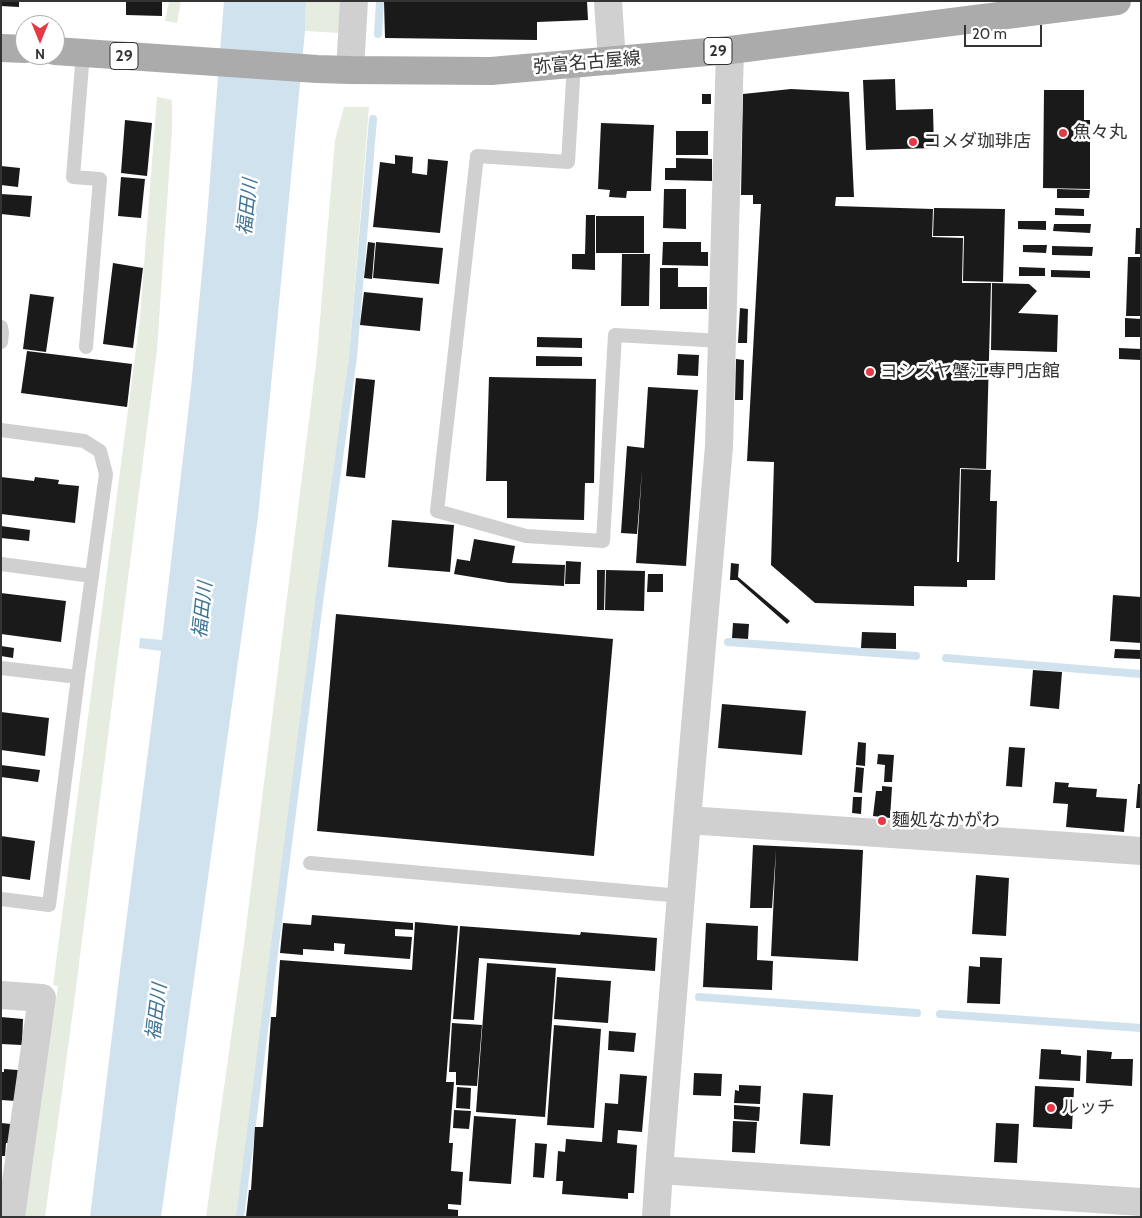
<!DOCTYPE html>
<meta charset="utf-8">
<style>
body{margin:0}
#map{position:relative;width:1142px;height:1218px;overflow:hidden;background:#fff;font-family:Cabin,sans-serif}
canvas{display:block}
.frame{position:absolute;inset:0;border:2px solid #333;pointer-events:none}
.north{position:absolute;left:15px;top:15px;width:50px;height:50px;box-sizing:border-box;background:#fff;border:1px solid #adadad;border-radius:50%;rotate:180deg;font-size:14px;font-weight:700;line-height:20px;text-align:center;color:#333}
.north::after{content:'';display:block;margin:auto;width:18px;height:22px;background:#e63946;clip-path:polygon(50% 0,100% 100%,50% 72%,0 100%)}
.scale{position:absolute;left:964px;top:25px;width:78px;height:22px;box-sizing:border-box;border:2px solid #333;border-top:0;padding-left:6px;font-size:15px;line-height:18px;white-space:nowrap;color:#333;-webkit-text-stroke:4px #fff;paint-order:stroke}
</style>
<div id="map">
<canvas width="1142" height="1218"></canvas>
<div class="frame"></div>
<div class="north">N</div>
<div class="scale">20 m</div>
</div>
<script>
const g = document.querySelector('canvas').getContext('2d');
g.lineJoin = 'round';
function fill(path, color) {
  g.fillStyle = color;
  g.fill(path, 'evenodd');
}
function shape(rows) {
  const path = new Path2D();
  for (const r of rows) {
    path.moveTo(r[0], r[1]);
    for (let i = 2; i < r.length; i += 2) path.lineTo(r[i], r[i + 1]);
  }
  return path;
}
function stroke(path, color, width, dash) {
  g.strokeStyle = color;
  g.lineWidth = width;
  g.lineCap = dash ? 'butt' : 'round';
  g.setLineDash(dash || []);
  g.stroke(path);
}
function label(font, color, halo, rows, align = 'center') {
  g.font = font + ' Cabin,"Noto Sans JP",sans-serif';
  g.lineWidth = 5;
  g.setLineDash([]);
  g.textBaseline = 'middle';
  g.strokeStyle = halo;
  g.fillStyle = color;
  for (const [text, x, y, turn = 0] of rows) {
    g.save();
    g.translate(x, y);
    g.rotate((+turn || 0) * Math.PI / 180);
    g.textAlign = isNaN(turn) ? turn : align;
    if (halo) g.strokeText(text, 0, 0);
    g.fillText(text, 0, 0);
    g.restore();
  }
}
fill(shape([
 [169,1,181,1,177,23,165,21],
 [306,1,341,1,340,33,305,31],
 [157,97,172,100,172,130,157,350,74,1003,45,1217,25,1217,58,986,53,985,140,318],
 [344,107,369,107,349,357,238,1217,206,1217,244,944,317,356,335,140]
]), '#e6ecdf');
fill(shape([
 [224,1,306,1,305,31,277,324,258,517,161,1217,90,1217,120,970,161,651,139,648,140,638,162,640,191,388,206,230]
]), '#cfe2ee');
stroke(shape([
 [378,34,380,1],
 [728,642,916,656],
 [946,658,1141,674],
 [699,997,917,1013],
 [940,1014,1141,1028],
 [240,1217,320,595,353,357,373,119]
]), '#cfe2ee', 8);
fill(shape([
 [1,1,19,1,19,7,1,6],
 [126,1,162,1,162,16,126,15],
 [384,1,587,1,588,20,537,22,537,40,385,38],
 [895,79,896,110,933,109,934,148,866,150,863,80],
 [791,89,849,92,854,197,836,197,835,206,933,209,932,237,963,238,962,283,991,283,986,469,960,468,957,562,966,562,959,562,961,469,991,470,990,501,997,501,995,580,967,580,967,587,914,586,914,606,815,603,771,565,774,462,747,461,761,204,753,204,753,195,741,195,743,94],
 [1044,90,1084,90,1084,120,1090,120,1090,189,1043,188],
 [702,94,711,94,711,104,702,104],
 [125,120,152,123,147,176,121,173],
 [601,123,654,125,651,191,627,191,626,198,609,197,610,190,598,189],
 [676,131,708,131,708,155,676,155],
 [395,155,413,157,412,173,427,175,428,159,448,161,440,233,373,227,380,162,395,164],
 [676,158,712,159,712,181,665,180,665,168,676,168],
 [1,166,20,168,18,187,1,185],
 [121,177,145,179,141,218,118,216],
 [664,189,686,189,686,229,663,228],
 [1057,189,1090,190,1089,198,1057,198],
 [1,194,32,196,30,217,1,214],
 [934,208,1005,209,1003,282,963,281,964,236,933,236],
 [1055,208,1084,209,1084,216,1055,215],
 [586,215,595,215,595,270,572,269,572,254,585,254],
 [596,216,644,216,644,253,596,253],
 [1018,221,1046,221,1046,230,1018,229],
 [1054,224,1091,224,1090,233,1053,231],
 [1136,228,1141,228,1141,254,1135,254],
 [368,242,375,243,372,279,364,278],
 [376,242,443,248,439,284,373,278],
 [663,242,701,242,701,252,708,252,708,266,662,265],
 [1023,245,1047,245,1046,253,1023,252],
 [1052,246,1093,247,1092,256,1052,255],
 [622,254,650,254,649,306,621,306],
 [1128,257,1141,257,1141,316,1126,316],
 [113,263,143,268,133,348,103,344],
 [1019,267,1045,268,1045,276,1019,276],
 [660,268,678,268,678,287,707,287,707,309,660,309],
 [1051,270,1090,271,1090,278,1051,277],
 [992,283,1029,284,1037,291,1018,313,1058,315,1057,352,991,350],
 [364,292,423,298,420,331,360,325],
 [30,294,54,297,46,352,23,349],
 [740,308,748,309,747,343,738,343],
 [1125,318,1141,319,1141,337,1125,337],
 [537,337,582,338,582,348,537,347],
 [1119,348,1141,349,1141,360,1119,359],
 [27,351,132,364,127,407,21,393],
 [678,354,699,355,698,376,677,375],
 [536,356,582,357,582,366,536,366],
 [736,359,744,360,743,400,735,400],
 [489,377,596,379,594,483,585,483,584,520,507,518,507,481,486,481],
 [356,378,375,380,365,478,346,476],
 [648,387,698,390,686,566,636,563,642,470,637,534,621,533,627,446,644,448],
 [1,477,34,481,35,477,59,480,58,484,79,486,75,523,1,514],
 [392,520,454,525,450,572,388,567],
 [1,526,30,530,29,541,1,538],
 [474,539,515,546,512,563,565,565,564,586,509,583,454,574,457,559,470,561],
 [566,561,581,562,580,584,565,584],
 [731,563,739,564,738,577,790,621,787,624,737,580,730,580],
 [597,570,605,570,604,610,597,610],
 [606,570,645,571,644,611,605,610],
 [648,574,663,574,663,592,647,592],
 [1,593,66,601,61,642,1,634],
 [1113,595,1141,597,1141,643,1110,641],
 [336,614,613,639,594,856,317,831],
 [733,623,749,624,748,639,732,638],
 [862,632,896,633,896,649,861,648],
 [1,646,14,648,13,658,1,656],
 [1115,649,1141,650,1141,659,1114,658],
 [1033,670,1062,672,1059,709,1030,706],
 [722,704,806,711,802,755,718,748],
 [1,712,49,718,45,756,1,750],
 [858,742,866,743,865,766,856,765],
 [1009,747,1025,748,1022,787,1006,786],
 [878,754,894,755,892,782,884,782,885,765,877,764],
 [1,765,40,770,38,782,1,777],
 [856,767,864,768,862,793,854,792],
 [1055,782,1069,783,1068,787,1097,789,1096,797,1127,799,1124,832,1066,827,1068,804,1053,803],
 [1138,784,1141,784,1141,808,1136,808],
 [882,786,892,787,890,818,873,816,876,791,882,791],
 [853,797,862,797,861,814,852,813],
 [1,836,35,841,30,880,1,876],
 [753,845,863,850,858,961,771,956,776,850,772,908,750,908],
 [976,875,1009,878,1006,936,972,934],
 [312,915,413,923,413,930,395,929,395,936,412,937,410,959,344,954,345,944,334,943,334,951,303,949,303,955,280,953,283,923,311,925],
 [415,922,458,926,446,1082,454,1082,449,1143,453,1143,451,1171,463,1172,461,1205,448,1204,448,1209,458,1210,458,1217,246,1217,249,1190,251,1190,255,1127,263,1127,271,1017,276,1017,280,960,412,970],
 [706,923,758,926,757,960,773,961,772,990,703,987],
 [460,926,580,935,581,932,657,938,655,971,479,958,474,1020,453,1019],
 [980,957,1002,958,1000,1004,967,1003,969,966,980,967],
 [487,963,556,968,545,1117,476,1112],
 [557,977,611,981,608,1023,554,1019],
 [1,1017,23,1019,22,1045,1,1044],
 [452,1023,482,1025,477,1086,456,1085,456,1072,449,1072],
 [554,1025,601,1029,594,1128,547,1125],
 [609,1031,636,1033,634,1052,608,1050],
 [1041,1049,1061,1050,1061,1054,1081,1056,1080,1081,1039,1079],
 [1087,1050,1112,1052,1111,1059,1133,1059,1132,1086,1086,1083],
 [4,1069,18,1070,16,1101,1,1100,1,1072,4,1072],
 [694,1073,722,1074,721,1096,693,1095],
 [620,1074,647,1076,642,1132,618,1130,617,1143,637,1145,634,1193,628,1193,628,1199,562,1194,563,1181,556,1181,558,1151,565,1152,566,1139,602,1142,605,1103,618,1104],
 [739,1085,761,1086,760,1104,734,1103,735,1090,739,1091],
 [1035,1086,1074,1088,1072,1129,1033,1127],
 [457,1087,471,1088,470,1109,456,1108],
 [803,1093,833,1095,830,1146,800,1144],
 [734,1105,760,1107,759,1121,734,1119],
 [454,1110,471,1111,469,1129,453,1128],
 [474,1116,516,1119,511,1184,469,1181],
 [733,1121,757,1122,755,1153,732,1152],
 [1,1123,11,1124,10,1143,6,1143,5,1156,1,1156],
 [996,1123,1019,1124,1017,1163,994,1162],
 [535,1143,547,1144,544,1178,533,1177]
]), '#1a1a1a');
stroke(shape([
 [83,53,73,177,100,179,86,347],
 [574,64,568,162,477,156,437,511,526,536,603,541,615,335,722,341],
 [1,327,2,333,1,342],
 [1,430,84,441,100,451,106,474,78,677,49,905,1,899],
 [1,564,92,576],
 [1,668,78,677],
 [310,863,681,896]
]), '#d0d0d0', 14);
stroke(shape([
 [608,1,612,61],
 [350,70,354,1],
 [687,820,1141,851],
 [1,995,42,998,11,1217],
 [659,1170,1141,1202],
 [656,1217,659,1170,687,820,719,446,730,50]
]), '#d0d0d0', 28);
stroke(shape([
 [1,48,25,49],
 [55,51,317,69,350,70,491,71,730,50,1117,1]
]), '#ababab', 28);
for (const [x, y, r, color] of [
 [1063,133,5,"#e63946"],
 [913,142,5,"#e63946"],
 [870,372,5,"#e63946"],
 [882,821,5,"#e63946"],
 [1051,1108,5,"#e63946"]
]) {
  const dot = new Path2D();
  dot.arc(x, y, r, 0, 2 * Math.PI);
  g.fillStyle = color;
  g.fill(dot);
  stroke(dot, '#fff', 2);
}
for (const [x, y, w] of [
 [718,51,28],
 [124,56,28]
]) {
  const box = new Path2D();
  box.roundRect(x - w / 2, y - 13.5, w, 27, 4);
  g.fillStyle = '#fff';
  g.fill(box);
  stroke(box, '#333', 1);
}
label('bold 16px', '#333', null, [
 ["29",718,51],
 ["29",124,56]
]);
label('18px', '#333', '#fff', [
 ["弥富名古屋線",587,63,-5]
]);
label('18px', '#333', '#fff', [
 ["魚々丸",1073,133],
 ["コメダ珈琲店",923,142],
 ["ヨシズヤ蟹江専門店館",880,372],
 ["麵処なかがわ",892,821],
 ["ルッチ",1061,1108]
], 'left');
label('italic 19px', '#3f7597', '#fff', [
 ["福田川",248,207,-84],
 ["福田川",203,610,-84],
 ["福田川",157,1012,-83]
]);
</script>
